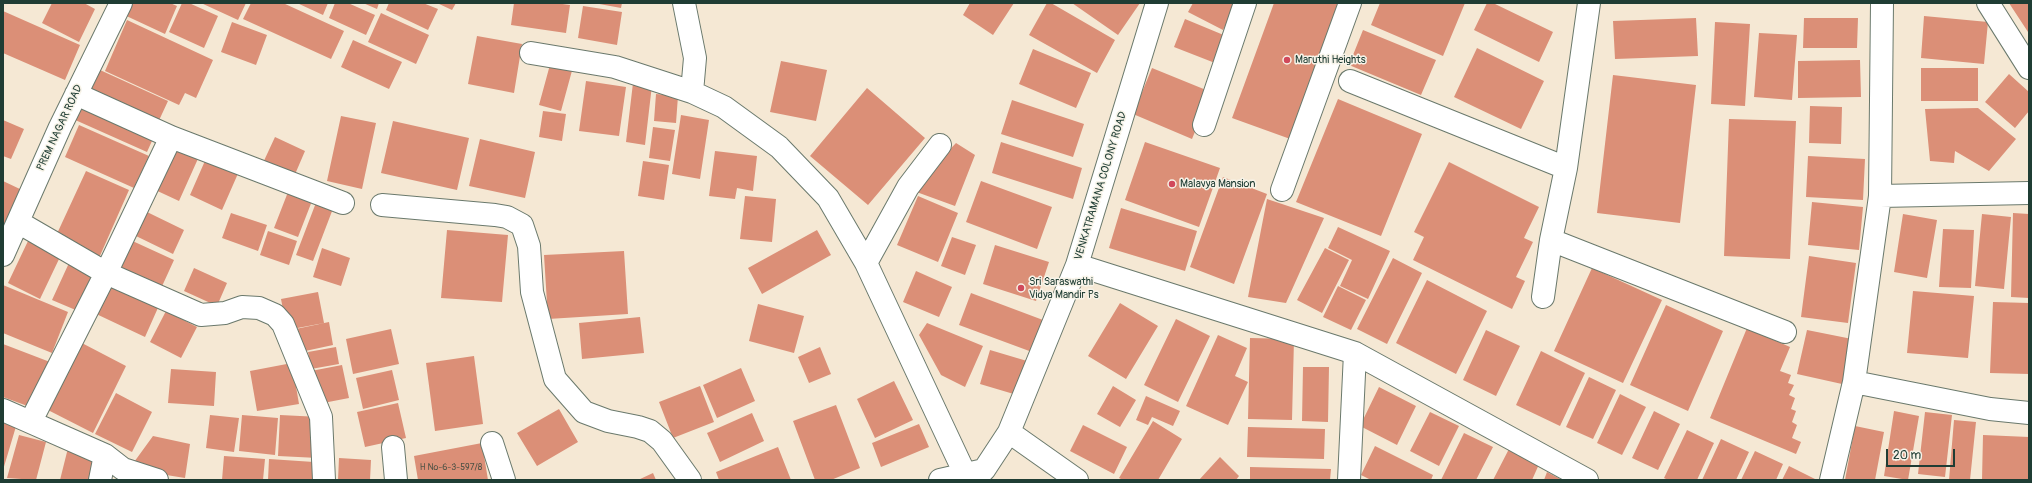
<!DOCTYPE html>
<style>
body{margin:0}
#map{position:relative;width:2032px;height:483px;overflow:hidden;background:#f5e8d4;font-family:Pangolin,sans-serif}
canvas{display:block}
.frame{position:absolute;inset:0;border:4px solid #1f3d34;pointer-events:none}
.scale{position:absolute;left:1886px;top:449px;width:69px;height:18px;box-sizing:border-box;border:2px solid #1f3d34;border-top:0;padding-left:5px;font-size:12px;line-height:14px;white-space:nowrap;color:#1f3d34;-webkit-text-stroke:3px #f7f3e8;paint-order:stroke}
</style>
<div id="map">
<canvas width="2032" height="483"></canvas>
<div class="frame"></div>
<div class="scale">20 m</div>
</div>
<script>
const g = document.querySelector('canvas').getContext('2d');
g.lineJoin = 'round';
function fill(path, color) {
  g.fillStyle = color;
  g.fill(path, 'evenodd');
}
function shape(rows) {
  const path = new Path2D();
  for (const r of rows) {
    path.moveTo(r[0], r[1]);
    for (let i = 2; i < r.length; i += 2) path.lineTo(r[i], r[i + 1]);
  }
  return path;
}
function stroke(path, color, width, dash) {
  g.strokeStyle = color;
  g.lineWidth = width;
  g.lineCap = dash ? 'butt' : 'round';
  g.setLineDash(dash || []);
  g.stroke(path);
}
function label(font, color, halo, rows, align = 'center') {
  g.font = font + ' Pangolin,sans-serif';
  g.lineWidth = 3;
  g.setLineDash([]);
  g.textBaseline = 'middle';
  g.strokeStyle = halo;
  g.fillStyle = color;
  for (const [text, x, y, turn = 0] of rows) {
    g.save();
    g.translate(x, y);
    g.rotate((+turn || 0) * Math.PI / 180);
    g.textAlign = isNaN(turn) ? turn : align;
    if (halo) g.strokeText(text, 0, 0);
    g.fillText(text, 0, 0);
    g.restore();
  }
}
fill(shape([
 [52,3,84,3,95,9,79,42,42,23],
 [124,3,170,3,177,6,165,34,120,13],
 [182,3,189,3,218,16,204,48,169,32],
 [201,3,246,3,238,20],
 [251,3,283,3,344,31,331,59,243,19],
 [297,3,328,3,323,15],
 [335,3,348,3,375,15,366,35,329,18],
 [363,3,379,3,377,9],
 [389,3,423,3,438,9,428,30,386,10],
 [437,3,456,3,452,10],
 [514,3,555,3,570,5,566,33,511,25],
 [594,3,622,3,621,8],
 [970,3,1014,3,993,35,963,15],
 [1047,3,1051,3,1115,40,1097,73,1029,35],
 [1072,3,1140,3,1118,35],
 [1193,3,1237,3,1223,30,1188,12],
 [1274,3,1343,3,1293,140,1232,118],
 [1380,3,1465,3,1443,56,1371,25],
 [1487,3,1493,3,1553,32,1539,62,1474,30],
 [2009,3,2029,3,2029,31,2028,32],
 [583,6,622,12,617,45,578,38],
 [3,11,80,45,65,80,3,53],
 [381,13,429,35,416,64,368,42],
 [1924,16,1988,22,1984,64,1921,58],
 [1696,18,1698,56,1615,59,1613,21],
 [1804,18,1858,18,1857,48,1803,48],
 [1185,19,1226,36,1215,63,1174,47],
 [127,20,213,60,196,98,185,93,179,105,105,71],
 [232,22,267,35,256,65,221,52],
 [1715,22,1750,24,1745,106,1711,104],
 [1363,30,1436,60,1421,95,1349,65],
 [1759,33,1797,35,1792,100,1754,97],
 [477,36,522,44,514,93,468,84],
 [353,40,402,62,389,89,341,67],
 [1477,48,1544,81,1521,129,1454,97],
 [1033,49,1091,73,1076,108,1019,84],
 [1860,60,1861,97,1798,98,1798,61],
 [551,61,573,67,561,111,539,105],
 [781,61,827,70,816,121,770,112],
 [1152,68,1211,92,1192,139,1133,114],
 [1921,68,1978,68,1978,101,1921,101],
 [100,70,168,101,155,129,87,98],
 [2009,74,2029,92,2029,111,2015,128,1985,102],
 [1613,75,1696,85,1680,223,1597,213],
 [586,81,626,87,619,136,579,131],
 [633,83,652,85,645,145,626,142],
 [867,88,925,138,868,205,810,156],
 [656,94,678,96,676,123,654,121],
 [82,99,156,132,147,152,73,119],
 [1338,99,1422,134,1381,236,1296,202],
 [1012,100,1084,124,1073,157,1001,134],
 [1810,106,1842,107,1841,144,1809,143],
 [1978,108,2016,139,1989,171,1955,151,1954,163,1930,161,1925,109],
 [543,111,566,114,562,141,539,137],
 [681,115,709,120,700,179,672,174],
 [341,116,376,123,362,189,327,181],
 [1729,119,1796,121,1790,259,1724,256],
 [3,120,24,129,11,159,3,156],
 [393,121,469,138,457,190,381,173],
 [79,125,149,156,134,188,65,157],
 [653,127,675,130,670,161,649,158],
 [275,137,305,151,293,179,262,165],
 [173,139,201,152,179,201,151,188],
 [480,139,535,152,525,198,469,186],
 [1001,142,1082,168,1073,199,992,173],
 [1145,142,1220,168,1199,227,1125,200],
 [956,143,975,155,955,206,911,190],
 [715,151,757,156,753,191,737,188,735,199,709,196],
 [208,154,240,169,222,210,190,195],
 [1808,156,1865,159,1863,200,1806,197],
 [643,161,669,165,664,200,638,196],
 [1449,162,1539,207,1524,238,1533,242,1516,277,1525,281,1512,309,1413,260,1424,237,1414,232],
 [86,171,129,190,99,258,55,238],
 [1223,177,1267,194,1234,284,1190,267],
 [3,181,22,190,3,229],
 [981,181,1052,207,1037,249,966,222],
 [288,192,312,201,298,237,274,228],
 [745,196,776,199,772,242,740,239],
 [918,196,958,213,938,262,897,245],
 [1267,199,1324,218,1286,303,1248,297],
 [317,200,334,206,313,261,296,255],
 [1812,202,1863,207,1859,250,1808,245],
 [1121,208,1197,231,1185,271,1109,248],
 [147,212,184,230,173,254,136,236],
 [231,213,267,225,258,251,222,238],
 [2013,213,2029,214,2029,298,2011,297],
 [1903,214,1937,220,1927,278,1894,272],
 [1982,214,2011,217,2004,289,1975,286],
 [1338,227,1390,251,1368,299,1340,286,1352,260,1328,248],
 [1943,229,1974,230,1971,288,1939,287],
 [447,230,508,235,502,302,441,298],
 [817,230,831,255,762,294,748,268],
 [268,231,297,241,289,265,260,255],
 [952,237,976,245,965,275,941,266],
 [126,238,174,260,158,295,110,273],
 [28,241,60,257,40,299,8,283],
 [995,245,1049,262,1036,301,983,284],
 [322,248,350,258,341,286,313,277],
 [1325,248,1349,260,1322,313,1297,300],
 [624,251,628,314,548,319,544,255],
 [1809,256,1856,263,1848,323,1801,317],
 [1393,258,1422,273,1387,344,1357,329],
 [69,263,94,274,78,311,52,300],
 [194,268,227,283,217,306,184,291],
 [1592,268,1662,300,1623,383,1554,351],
 [916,271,952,287,939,317,903,302],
 [108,276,161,301,145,337,92,312],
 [1427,280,1487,311,1456,374,1396,343],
 [3,285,68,312,52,353,3,333],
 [1338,286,1366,300,1351,330,1323,317],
 [1913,291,1974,296,1968,358,1907,353],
 [318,292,324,323,287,330,281,299],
 [971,293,1043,320,1032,352,959,325],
 [1993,302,2029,303,2029,374,1990,373],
 [1120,303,1158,326,1126,379,1088,356],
 [758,304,804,316,794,353,749,341],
 [1666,305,1723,331,1688,411,1630,385],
 [166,311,197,327,181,358,150,342],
 [640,317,644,353,582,359,579,323],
 [1176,319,1210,336,1178,402,1144,385],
 [329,322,333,345,296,353,291,330],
 [927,323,983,346,965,387,941,375,919,335],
 [1747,328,1790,347,1780,371,1791,375,1788,383,1794,385,1789,395,1795,398,1791,409,1796,411,1792,422,1797,425,1792,438,1801,442,1796,454,1710,418],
 [391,329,399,364,353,374,346,339],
 [1486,330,1520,346,1496,396,1463,380],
 [1807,330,1852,339,1842,384,1797,374],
 [1218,335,1247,348,1235,376,1248,382,1228,425,1186,406],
 [1250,338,1294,339,1292,420,1248,419],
 [78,341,126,366,93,433,44,408],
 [3,344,50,362,33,408,3,397],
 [336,347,339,364,311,369,308,352],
 [820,347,831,374,809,383,798,357],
 [990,350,1027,361,1017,395,980,384],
 [1541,351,1585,373,1560,426,1516,405],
 [474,356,483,424,435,431,426,363],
 [292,363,299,404,257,411,250,371],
 [342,365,349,398,318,404,311,371],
 [1303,367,1329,367,1328,422,1302,421],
 [741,368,755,401,717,418,703,385],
 [171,369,216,372,214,406,168,403],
 [392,370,399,400,363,409,356,378],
 [1589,377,1616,390,1593,439,1566,427],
 [894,381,913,420,875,438,857,399],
 [700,386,714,422,673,438,659,402],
 [1113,386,1136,400,1120,427,1097,414],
 [1379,387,1416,406,1397,445,1360,426],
 [116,393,152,412,132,452,95,434],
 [1620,394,1646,407,1622,455,1597,443],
 [1146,396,1180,411,1173,426,1152,417,1148,425,1136,420],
 [398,403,406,438,365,447,357,412],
 [836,405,860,468,831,480,815,480,793,421],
 [559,409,578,442,537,466,517,433],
 [1654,411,1680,424,1658,470,1632,458],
 [1894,411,1919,416,1908,480,1884,476],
 [1430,412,1459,426,1439,466,1410,451],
 [1925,412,1952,415,1945,477,1918,474],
 [752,413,764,441,720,462,707,433],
 [210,415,239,418,234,452,206,448],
 [242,415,278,418,275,455,239,451],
 [280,415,320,417,318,458,278,456],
 [3,419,17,423,3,470],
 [1954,420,1976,422,1970,480,1949,480],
 [1153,421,1182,439,1158,480,1123,480,1119,478],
 [919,424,929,447,881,467,872,443],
 [1083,425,1127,447,1114,474,1070,451],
 [1855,426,1884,432,1875,480,1845,480],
 [1248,427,1325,429,1324,459,1247,457],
 [1687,430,1714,443,1697,480,1668,480,1664,478],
 [1464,433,1493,447,1476,480,1441,480],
 [19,435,46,442,36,480,7,478],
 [1983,435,2029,437,2029,480,1982,480],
 [153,436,190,444,185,478,129,469],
 [1721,439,1749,452,1736,480,1702,480],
 [482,443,488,480,418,480,414,456],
 [1375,446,1433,475,1431,480,1371,480,1361,475],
 [778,447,791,480,719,480,716,472],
 [1510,447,1540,462,1532,480,1493,480],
 [68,448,99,457,93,480,60,480],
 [1755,451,1783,464,1776,480,1741,480],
 [224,456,265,459,263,480,222,480],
 [1220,457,1239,476,1236,480,1199,480],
 [339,458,371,460,370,480,338,480],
 [269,459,314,462,312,480,268,480],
 [1789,466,1815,479,1815,480,1782,480],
 [1250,467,1331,469,1330,480,1250,480],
 [1547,472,1562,480,1544,480],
 [653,473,656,480,638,480]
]), '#db8f77');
const minor = shape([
 [684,3,695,58,692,92],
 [1988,3,2029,68],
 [531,53,615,67,692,92,724,107,779,147,828,198,866,263,965,474],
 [1350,81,1566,168],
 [76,94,171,137,343,203],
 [1204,125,1245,3],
 [1282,190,1350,3],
 [1880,196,2029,193],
 [382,205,495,215,507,217,522,225,529,246,532,292,555,379,584,412,608,421,638,427,650,431,662,441,690,480],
 [18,222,106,273,201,315,225,313,242,307,259,308,275,315,283,324,321,417,324,480],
 [1551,240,1785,332],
 [3,255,60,127,121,3],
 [866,263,908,187,940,145],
 [1077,265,1355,353,1587,480],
 [1543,297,1551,240,1566,168,1589,3],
 [1854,382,1990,409,2029,413],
 [3,410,105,455,123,469,157,480],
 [31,421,106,273,171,137],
 [1009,432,1077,265,1157,3],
 [492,443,504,480],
 [393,447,396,480],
 [100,480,105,455],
 [940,480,984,470,1009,432,1077,480],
 [1349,480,1355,353],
 [1831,480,1854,382,1880,196,1882,3]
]);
stroke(minor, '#6a796c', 24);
stroke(minor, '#fff', 22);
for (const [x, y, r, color] of [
 [1287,60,4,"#d1495b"],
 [1172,184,4,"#d1495b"],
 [1021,288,4,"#d1495b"]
]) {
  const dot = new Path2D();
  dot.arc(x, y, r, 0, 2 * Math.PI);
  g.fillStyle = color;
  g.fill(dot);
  stroke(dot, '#f7f3e8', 1.5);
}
label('9px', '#4e5245', null, [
 ["H No-6-3-597/8",451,468]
]);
label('11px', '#1f3d34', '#f7f3e8', [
 ["Maruthi Heights",1295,60],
 ["Malavya Mansion",1180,184],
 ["Sri Saraswathi",1029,282],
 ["Vidya Mandir Ps",1029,295]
], 'left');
label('11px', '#1f3d34', '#f7f3e8', [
 ["PREM NAGAR ROAD",60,128,-65],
 ["VENKATRAMANA COLONY ROAD",1101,186,-73]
]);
</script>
